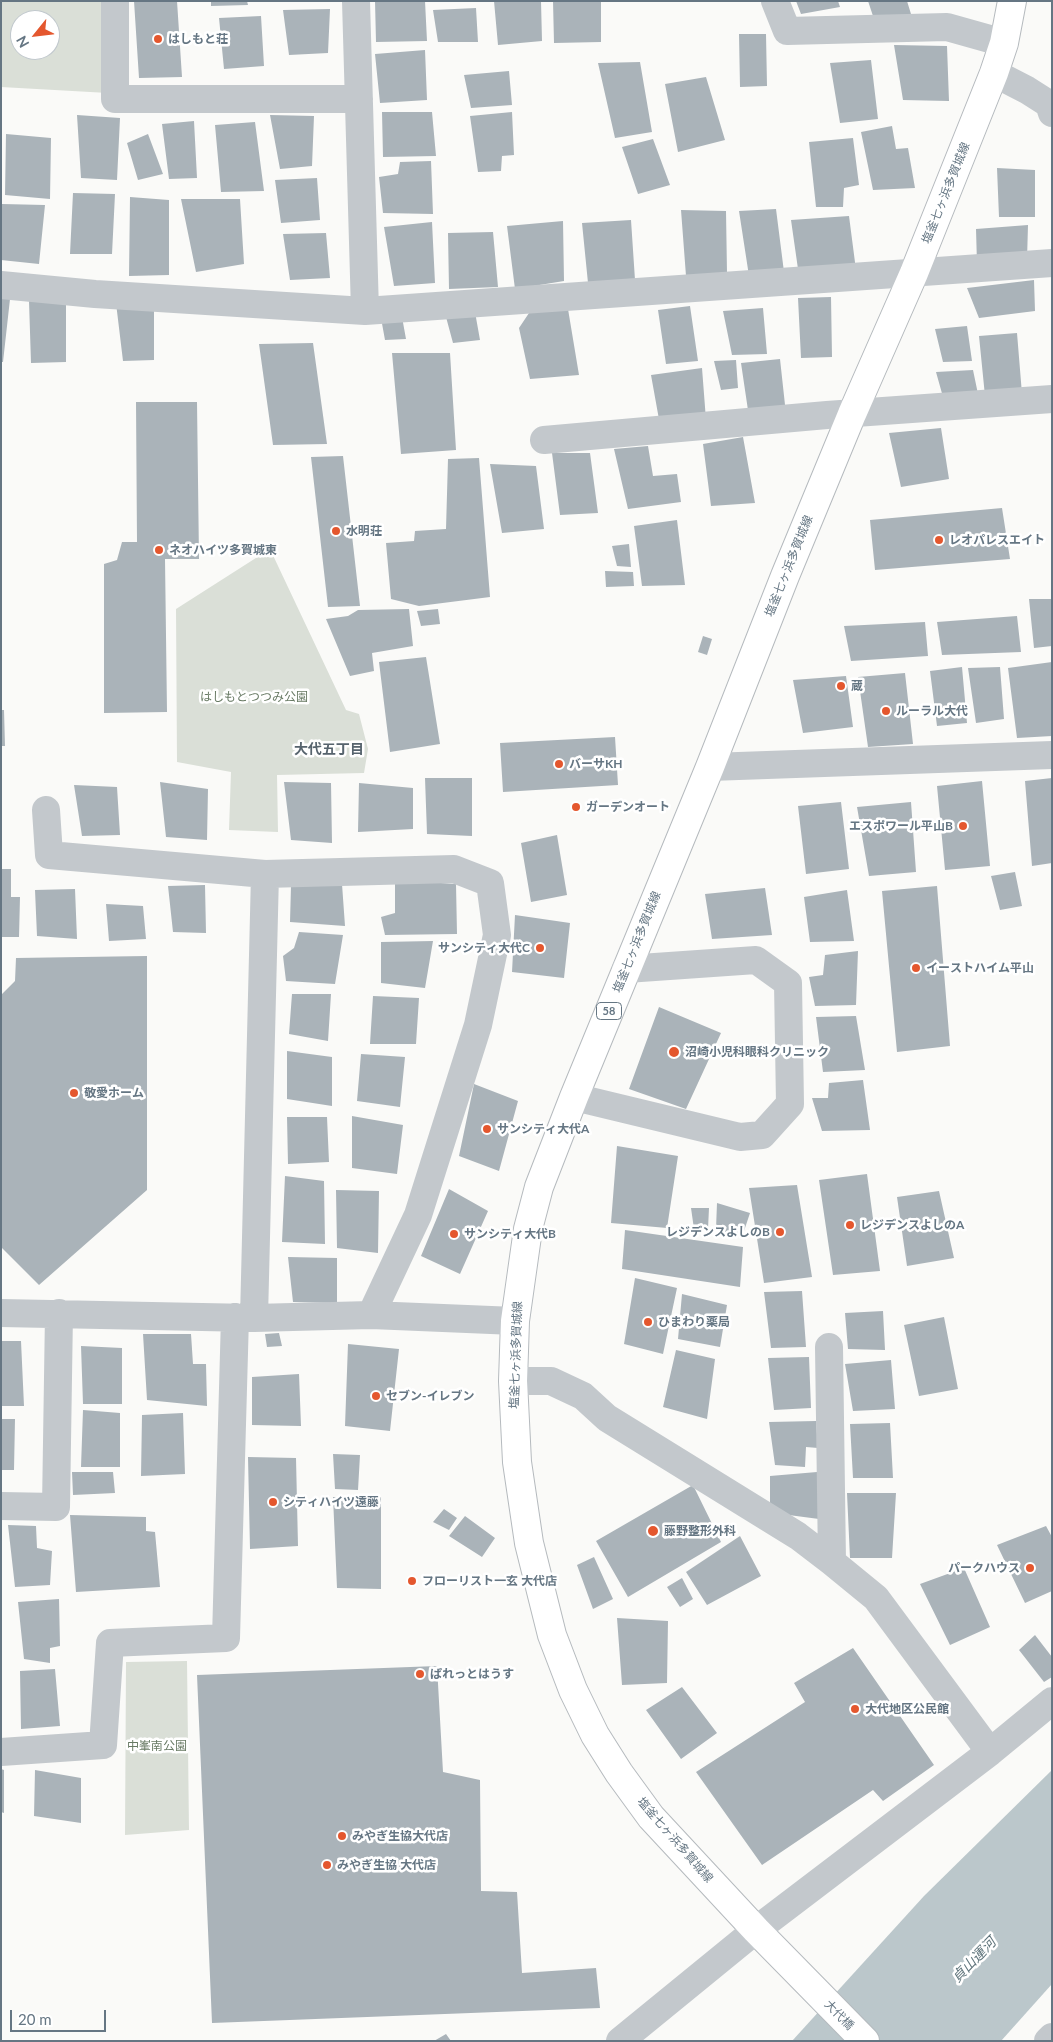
<!DOCTYPE html>
<meta charset="utf-8">
<style>
body{margin:0}
#map{position:relative;width:1053px;height:2042px;overflow:hidden;background:#fafaf8;font-family:Lato,sans-serif}
canvas{display:block}
.frame{position:absolute;inset:0;border:2px solid #657683;pointer-events:none}
.north{position:absolute;left:10px;top:10px;width:50px;height:50px;box-sizing:border-box;background:#fff;border:1px solid #c1c8cd;border-radius:50%;rotate:241deg;font-size:14px;font-weight:700;line-height:20px;text-align:center;color:#657683}
.north::after{content:'';display:block;margin:auto;width:18px;height:22px;background:#e4572e;clip-path:polygon(50% 0,100% 100%,50% 72%,0 100%)}
.scale{position:absolute;left:10px;top:2010px;width:96px;height:22px;box-sizing:border-box;border:2px solid #657683;border-top:0;padding-left:6px;font-size:15px;line-height:18px;white-space:nowrap;color:#657683;-webkit-text-stroke:4px #fff;paint-order:stroke}
</style>
<div id="map">
<canvas width="1053" height="2042"></canvas>
<div class="frame"></div>
<div class="north">N</div>
<div class="scale">20 m</div>
</div>
<script>
const g = document.querySelector('canvas').getContext('2d');
g.lineJoin = 'round';
function fill(path, color) {
  g.fillStyle = color;
  g.fill(path, 'evenodd');
}
function shape(rows) {
  const path = new Path2D();
  for (const r of rows) {
    path.moveTo(r[0], r[1]);
    for (let i = 2; i < r.length; i += 2) path.lineTo(r[i], r[i + 1]);
  }
  return path;
}
function stroke(path, color, width, dash) {
  g.strokeStyle = color;
  g.lineWidth = width;
  g.lineCap = dash ? 'butt' : 'round';
  g.setLineDash(dash || []);
  g.stroke(path);
}
function label(font, color, halo, rows, align = 'center') {
  g.font = font + ' Lato,"Noto Sans JP",sans-serif';
  g.lineWidth = 5;
  g.setLineDash([]);
  g.textBaseline = 'middle';
  g.strokeStyle = halo;
  g.fillStyle = color;
  for (const [text, x, y, turn = 0] of rows) {
    g.save();
    g.translate(x, y);
    g.rotate((+turn || 0) * Math.PI / 180);
    g.textAlign = isNaN(turn) ? turn : align;
    if (halo) g.strokeText(text, 0, 0);
    g.fillText(text, 0, 0);
    g.restore();
  }
}
fill(shape([
 [1,1,108,1,108,93,1,87],
 [20,20,50,20,50,50,20,50],
 [270,549,346,710,359,714,368,749,364,773,277,775,278,832,229,830,231,772,177,762,176,609],
 [187,1661,189,1830,125,1835,126,1662]
]), '#dadfd7');
fill(shape([
 [1052,1770,1052,1984,1001,2041,792,2041,924,1896]
]), '#bbc7cb');
fill(shape([
 [134,1,177,1,182,77,139,78],
 [211,1,247,1,248,5,211,6],
 [375,1,425,1,427,41,376,42],
 [494,1,541,1,542,41,498,45],
 [553,1,601,1,601,42,554,43],
 [796,1,838,1,840,7,801,14],
 [868,1,907,1,911,14,876,25],
 [476,8,478,42,438,42,433,10],
 [330,9,328,53,289,55,283,10],
 [261,16,264,66,224,69,219,18],
 [739,34,766,34,767,86,740,87],
 [894,45,947,46,949,101,903,100],
 [425,50,427,100,380,103,375,54],
 [871,60,878,119,840,123,830,63],
 [640,62,652,132,615,138,598,63],
 [509,71,512,105,471,108,464,75],
 [706,77,725,140,678,152,665,84],
 [382,112,432,112,436,156,383,157],
 [512,112,514,155,502,156,501,171,478,172,470,116],
 [77,115,120,118,117,180,81,178],
 [270,115,314,116,312,166,280,169],
 [194,121,197,178,169,179,162,124],
 [255,122,264,191,221,192,215,125],
 [892,126,896,149,908,148,915,188,873,190,861,132],
 [6,134,51,138,50,199,5,195],
 [148,134,163,174,138,180,127,143],
 [853,138,859,185,844,188,843,207,816,207,809,142],
 [653,139,670,185,638,194,622,147],
 [431,161,433,214,383,213,379,177,398,174,400,162],
 [997,168,1035,170,1035,217,999,217],
 [317,178,320,220,281,223,275,180],
 [73,193,115,194,112,254,70,254],
 [130,197,169,200,169,275,129,276],
 [181,199,240,199,244,264,196,272],
 [2,204,45,205,39,264,1,260],
 [776,209,784,272,749,276,739,211],
 [681,210,726,211,727,273,686,276],
 [849,216,856,270,799,276,791,220],
 [631,220,635,280,588,283,582,223],
 [563,221,564,281,515,289,507,226],
 [432,222,435,283,394,286,384,227],
 [1028,225,1027,260,977,264,976,229],
 [493,232,498,287,449,289,448,233],
 [326,233,330,278,290,280,283,234],
 [1034,280,1035,311,979,318,967,288],
 [831,297,832,357,801,358,798,298],
 [1,298,10,299,3,362,1,362],
 [29,301,66,302,66,362,31,363],
 [116,303,154,303,154,360,123,361],
 [690,306,698,361,666,364,658,310],
 [763,308,767,354,732,355,723,311],
 [568,309,579,375,530,379,519,328,529,313],
 [475,312,480,340,453,343,446,317],
 [402,317,406,339,385,340,381,318],
 [967,326,972,361,943,362,935,329],
 [1017,333,1022,394,985,396,979,336],
 [313,343,327,444,273,445,259,344],
 [392,353,450,353,456,450,401,454],
 [780,359,786,414,749,417,741,363],
 [736,360,738,388,721,390,714,361],
 [702,368,706,420,660,425,651,375],
 [973,370,978,394,943,397,936,372],
 [136,402,197,402,199,559,165,559,167,712,104,713,104,564,117,560,122,542,137,542],
 [941,428,949,479,901,487,889,433],
 [743,437,755,503,711,506,703,444],
 [648,446,653,476,677,474,681,502,628,509,614,449],
 [552,453,590,453,598,513,560,515],
 [343,456,360,606,328,607,311,457],
 [479,458,490,597,419,606,391,599,386,543,414,541,415,531,446,529,448,459],
 [490,464,536,466,544,529,502,533],
 [1002,508,1010,559,875,570,870,520],
 [677,520,685,585,642,586,634,526],
 [629,544,631,567,617,566,612,546],
 [605,571,633,572,634,586,606,587],
 [1029,599,1052,599,1052,646,1034,648],
 [409,609,413,646,372,653,374,671,350,676,326,619,348,616,358,610],
 [438,609,440,624,421,626,417,611],
 [1017,616,1021,652,942,655,937,622],
 [925,622,928,656,851,661,844,626],
 [703,636,712,639,707,655,698,652],
 [426,657,440,744,390,752,379,662],
 [1052,662,1052,736,1017,738,1008,668],
 [962,667,967,723,937,726,930,671],
 [1000,667,1004,719,976,723,968,668],
 [905,673,913,744,868,747,858,677],
 [846,676,853,727,803,733,793,680],
 [1,710,4,710,5,746,1,746],
 [615,737,618,785,503,792,500,743],
 [425,778,472,778,472,836,427,834],
 [1052,778,1052,863,1032,866,1025,781],
 [982,781,990,866,945,870,937,786],
 [160,782,208,789,207,840,166,837],
 [284,782,331,783,332,843,291,840],
 [359,783,413,788,413,829,358,832],
 [74,785,117,787,120,835,82,836],
 [841,802,849,869,806,874,798,806],
 [911,802,916,872,869,876,857,807],
 [557,835,567,895,531,902,521,843],
 [1,869,11,869,11,897,20,897,19,937,1,937],
 [1015,872,1022,906,1000,910,991,876],
 [395,880,456,884,457,934,385,935,381,917,395,913],
 [342,884,345,926,290,922,291,886],
 [205,885,206,933,173,932,168,886],
 [937,886,950,1046,897,1052,882,891],
 [765,888,772,935,712,939,705,894],
 [75,889,77,939,37,936,35,890],
 [847,890,854,941,810,942,804,897],
 [106,904,143,906,146,939,109,941],
 [515,915,570,923,564,978,512,972],
 [299,932,343,935,335,984,286,981,283,956,294,948],
 [433,941,425,988,381,983,381,942],
 [858,951,856,1005,815,1006,809,977,823,975,825,955],
 [147,956,147,1190,39,1285,1,1247,1,995,15,981,16,958],
 [292,994,331,994,328,1041,289,1034],
 [373,996,419,998,416,1044,370,1044],
 [659,1007,721,1033,686,1109,629,1089],
 [856,1016,865,1070,823,1072,816,1017],
 [287,1051,332,1057,332,1106,287,1099],
 [361,1054,405,1057,400,1107,357,1101],
 [863,1080,870,1130,822,1131,812,1098,828,1098,829,1083],
 [474,1084,518,1101,499,1171,459,1156],
 [352,1116,403,1125,397,1174,352,1168],
 [287,1117,327,1117,329,1162,288,1164],
 [617,1146,678,1156,667,1228,611,1223],
 [867,1174,880,1271,833,1275,819,1180],
 [285,1176,324,1181,325,1244,282,1242],
 [797,1185,812,1277,764,1283,749,1188],
 [449,1189,488,1211,460,1274,421,1256],
 [336,1190,379,1191,378,1253,337,1248],
 [939,1191,954,1258,907,1266,897,1197],
 [717,1203,750,1213,742,1237,716,1229],
 [691,1208,709,1208,708,1229,694,1229],
 [625,1230,743,1247,740,1287,622,1269],
 [288,1257,337,1258,337,1303,293,1302],
 [635,1278,677,1288,663,1354,624,1344],
 [802,1291,806,1347,771,1348,764,1292],
 [682,1294,727,1305,720,1347,678,1339],
 [883,1311,885,1350,848,1349,845,1313],
 [944,1317,958,1389,919,1396,904,1325],
 [279,1333,282,1346,267,1347,265,1334],
 [143,1334,191,1334,193,1364,206,1364,207,1406,147,1400],
 [1,1341,21,1341,24,1406,1,1406],
 [348,1344,399,1349,390,1431,345,1426],
 [81,1346,122,1348,122,1404,83,1404],
 [676,1350,715,1359,707,1419,663,1407],
 [809,1357,811,1408,774,1410,768,1358],
 [891,1360,895,1409,853,1411,845,1364],
 [299,1374,301,1426,252,1425,252,1377],
 [83,1410,120,1413,120,1467,81,1467],
 [183,1413,185,1474,141,1476,142,1415],
 [1,1419,15,1419,14,1470,1,1470],
 [816,1421,818,1448,806,1447,805,1467,775,1465,769,1422],
 [890,1423,893,1478,853,1478,850,1424],
 [333,1454,360,1455,358,1490,335,1489],
 [248,1457,296,1458,298,1546,250,1549],
 [72,1472,113,1472,115,1493,73,1495],
 [817,1472,819,1519,781,1514,770,1504,770,1476],
 [693,1485,721,1542,628,1597,596,1541],
 [847,1493,896,1493,892,1558,850,1558],
 [333,1497,381,1497,381,1589,337,1588],
 [444,1509,457,1518,449,1530,433,1522],
 [70,1515,146,1517,146,1531,155,1532,160,1587,76,1592],
 [465,1516,495,1538,482,1557,449,1536],
 [8,1525,36,1526,37,1548,52,1551,50,1585,15,1587],
 [1046,1526,1052,1537,1052,1591,1025,1603,997,1545],
 [740,1536,761,1576,707,1605,686,1572],
 [594,1557,613,1599,593,1609,577,1565],
 [964,1568,990,1627,950,1645,920,1584],
 [682,1578,693,1599,680,1607,667,1587],
 [59,1599,60,1646,50,1648,50,1663,24,1659,18,1602],
 [617,1618,668,1621,667,1683,622,1685],
 [1035,1635,1052,1657,1052,1677,1044,1682,1019,1650],
 [853,1648,934,1765,883,1801,873,1790,762,1865,696,1772,805,1702,794,1683],
 [437,1666,443,1772,480,1780,481,1891,517,1892,522,1973,596,1968,600,2008,212,2023,197,1675],
 [55,1669,60,1726,21,1729,20,1671],
 [682,1687,717,1733,681,1759,646,1710],
 [1,1769,4,1770,4,1813,1,1812],
 [35,1770,81,1778,81,1823,34,1816],
 [446,2034,451,2041,434,2041]
]), '#aab3b9');
const primary = shape([
 [865,2041,756,1930,651,1817,619,1773,595,1735,573,1690,552,1635,529,1543,517,1462,513,1381,515,1321,528,1229,539,1187,574,1097,710,767,785,576,852,414,914,273,994,73,1004,43,1012,1]
]);
stroke(primary, '#b5babe', 30);
stroke(shape([
 [115,1,115,99,359,99],
 [356,1,365,311],
 [775,1,787,31,947,27,1004,43],
 [994,73,1027,90,1049,104,1052,113],
 [1,285,95,294,365,311,1052,263],
 [544,440,827,415,1052,399],
 [710,767,1052,755],
 [46,810,49,855,265,874],
 [574,1097,740,1137,762,1135,790,1104,788,983,756,960,626,969],
 [1,1313,252,1318],
 [371,1315,418,1215,478,1025,497,935,490,883,454,869,265,874,254,1318,371,1315,515,1321],
 [829,1347,832,1562],
 [513,1381,551,1381,583,1396,607,1418,798,1536,832,1562,876,1598,990,1752],
 [1,1506,56,1507,59,1313],
 [1,1752,103,1745,110,1643,226,1638,235,1317],
 [620,2041,756,1930,990,1752,1052,1701],
 [1048,2041,1052,2037]
]), '#c3c8cc', 28);
stroke(primary, '#fff', 28);
for (const [x, y, r, color] of [
 [158,39,5,"#e4572e"],
 [336,531,5,"#e4572e"],
 [939,540,5,"#e4572e"],
 [159,550,5,"#e4572e"],
 [841,686,5,"#e4572e"],
 [886,711,5,"#e4572e"],
 [559,764,5,"#e4572e"],
 [576,807,5,"#e4572e"],
 [963,826,5,"#e4572e"],
 [540,948,5,"#e4572e"],
 [916,968,5,"#e4572e"],
 [674,1052,6,"#e4572e"],
 [74,1093,5,"#e4572e"],
 [487,1129,5,"#e4572e"],
 [850,1225,5,"#e4572e"],
 [780,1232,5,"#e4572e"],
 [454,1234,5,"#e4572e"],
 [648,1322,5,"#e4572e"],
 [376,1396,5,"#e4572e"],
 [273,1502,5,"#e4572e"],
 [653,1531,6,"#e4572e"],
 [1030,1568,5,"#e4572e"],
 [412,1581,5,"#e4572e"],
 [420,1674,5,"#e4572e"],
 [855,1709,5,"#e4572e"],
 [342,1836,5,"#e4572e"],
 [327,1865,5,"#e4572e"]
]) {
  const dot = new Path2D();
  dot.arc(x, y, r, 0, 2 * Math.PI);
  g.fillStyle = color;
  g.fill(dot);
  stroke(dot, '#fff', 2);
}
for (const [x, y, w] of [
 [609,1011,25]
]) {
  const box = new Path2D();
  box.roundRect(x - w / 2, y - 8.5, w, 17, 4);
  g.fillStyle = '#fff';
  g.fill(box);
  stroke(box, '#657683', 1);
}
label('bold 11px', '#657683', null, [
 ["58",609,1011]
]);
label('bold 12px', '#657683', '#fff', [
 ["はしもと荘",168,39],
 ["水明荘",346,531],
 ["レオパレスエイト",949,540],
 ["ネオハイツ多賀城東",169,550],
 ["蔵",851,686],
 ["ルーラル大代",896,711],
 ["バーサKH",569,764],
 ["ガーデンオート",586,807],
 ["エスポワール平山B",953,826,"right"],
 ["サンシティ大代C",530,948,"right"],
 ["イーストハイム平山",926,968],
 ["沼崎小児科眼科クリニック",685,1052],
 ["敬愛ホーム",84,1093],
 ["サンシティ大代A",497,1129],
 ["レジデンスよしのA",860,1225],
 ["レジデンスよしのB",770,1232,"right"],
 ["サンシティ大代B",464,1234],
 ["ひまわり薬局",658,1322],
 ["セブン-イレブン",386,1396],
 ["シティハイツ遠藤",283,1502],
 ["藤野整形外科",664,1531],
 ["パークハウス",1020,1568,"right"],
 ["フローリスト一玄 大代店",422,1581],
 ["ぱれっとはうす",430,1674],
 ["大代地区公民館",865,1709],
 ["みやぎ生協大代店",352,1836],
 ["みやぎ生協 大代店",337,1865]
], 'left');
label('12px', '#657683', '#fff', [
 ["塩釜七ヶ浜多賀城線",946,193,-68],
 ["塩釜七ヶ浜多賀城線",789,566,-68],
 ["塩釜七ヶ浜多賀城線",637,942,-68],
 ["塩釜七ヶ浜多賀城線",516,1355,-88],
 ["塩釜七ヶ浜多賀城線",675,1840,49],
 ["大代橋",839,2015,46]
]);
label('12px', '#687a64', '#fff', [
 ["はしもとつつみ公園",254,697],
 ["中峯南公園",157,1746]
]);
label('bold 14px', '#57646e', '#fff', [
 ["大代五丁目",329,749]
]);
label('italic 14px', '#60757c', '#fff', [
 ["貞山運河",974,1960,-46]
]);
</script>
